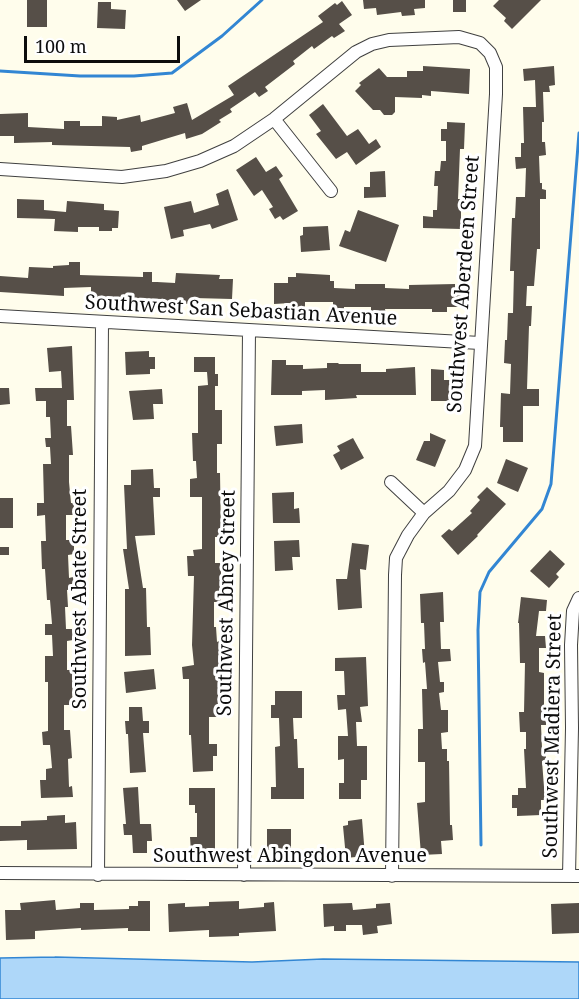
<!DOCTYPE html>
<style>
body{margin:0}
#map{position:relative;width:579px;height:999px;overflow:hidden;background:#fffdec;font-family:"Noto Serif",serif}
canvas{display:block}
.scale{position:absolute;left:24px;top:36px;width:156px;height:27px;box-sizing:border-box;border:3px solid #0d0d0d;border-top:0;padding-left:8px;font-size:18px;line-height:21px;white-space:nowrap;color:#0d0d0d;-webkit-text-stroke:4px #fff;paint-order:stroke}
</style>
<div id="map">
<canvas width="579" height="999"></canvas>
<div class="scale">100 m</div>
</div>
<script>
const g = document.querySelector('canvas').getContext('2d');
g.lineJoin = 'round';
function fill(path, color) {
  g.fillStyle = color;
  g.fill(path, 'evenodd');
}
function shape(rows) {
  const path = new Path2D();
  for (const r of rows) {
    path.moveTo(r[0], r[1]);
    for (let i = 2; i < r.length; i += 2) path.lineTo(r[i], r[i + 1]);
  }
  return path;
}
function stroke(path, color, width, dash) {
  g.strokeStyle = color;
  g.lineWidth = width;
  g.lineCap = dash ? 'butt' : 'round';
  g.setLineDash(dash || []);
  g.stroke(path);
}
function label(font, color, halo, rows, align = 'center') {
  g.font = font + ' "Noto Serif",serif';
  g.lineWidth = 6;
  g.setLineDash([]);
  g.textBaseline = 'middle';
  g.strokeStyle = halo;
  g.fillStyle = color;
  for (const [text, x, y, turn = 0] of rows) {
    g.save();
    g.translate(x, y);
    g.rotate((+turn || 0) * Math.PI / 180);
    g.textAlign = isNaN(turn) ? turn : align;
    if (halo) g.strokeText(text, 0, 0);
    g.fillText(text, 0, 0);
    g.restore();
  }
}
const water = shape([
 [55,957,252,962,323,959,579,962,579,999,0,999,0,958,55,957]
]);
fill(water, '#aed7f9');
stroke(water, '#3286d3', 1.5);
stroke(shape([
 [0,71,80,76,134,76,172,73,222,36,262,0],
 [481,845,478,630,480,592,489,572,542,509,551,484,579,133]
]), '#3286d3', 3);
fill(shape([
 [27,0,47,0,47,27,27,27],
 [177,0,201,0,185,11],
 [363,0,425,0,425,8,414,9,415,15,402,16,401,12,377,15,376,8,364,9],
 [453,0,466,0,466,12,453,12],
 [499,0,541,0,512,29,504,21,506,18,493,6],
 [342,1,352,15,339,24,345,31,334,38,332,36,314,49,312,46,293,61,295,64,265,87,268,91,259,97,255,92,230,109,232,112,219,120,221,122,202,134,186,139,185,133,142,146,142,150,131,152,130,147,52,145,52,142,14,143,14,136,0,136,0,114,28,113,28,127,64,129,64,121,80,121,80,126,102,126,102,116,117,117,117,120,140,115,141,122,175,113,173,107,187,103,192,120,234,95,228,86,323,22,318,16,335,3,337,5],
 [98,2,111,2,111,9,126,10,125,29,97,28],
 [423,66,470,69,469,94,431,91,431,96,422,95,422,98,395,97,395,112,392,115,384,115,380,110,373,110,355,91,361,85,359,83,379,68,387,77,407,77,407,71,423,71],
 [554,66,555,85,549,86,550,92,543,92,544,122,542,122,542,142,545,142,546,155,539,156,540,183,542,183,542,189,546,190,546,199,540,199,540,249,537,249,534,286,527,286,526,306,532,306,531,326,529,326,527,389,539,389,539,406,523,406,523,442,503,442,503,427,500,427,501,393,510,394,511,364,504,363,505,340,507,340,508,313,513,313,514,271,510,271,512,218,515,218,516,197,525,197,526,168,516,169,515,157,521,157,521,143,524,143,523,107,536,107,535,80,524,81,523,69],
 [323,104,347,136,358,129,369,144,376,139,381,147,356,165,347,152,336,159,316,134,321,131,309,115],
 [447,122,465,123,464,149,460,149,458,199,461,199,461,229,423,228,423,216,433,217,433,210,437,210,438,186,434,186,435,171,440,171,441,161,446,161,446,141,441,141,441,129,447,129],
 [256,157,266,172,276,166,283,176,279,179,298,211,283,220,280,216,275,219,269,209,273,207,262,190,254,196,236,170],
 [385,171,386,197,364,198,364,187,370,187,370,172],
 [228,189,238,220,212,229,210,224,183,230,184,236,171,239,164,207,191,201,194,213,219,205,216,194],
 [17,199,44,200,44,210,66,212,67,201,104,204,104,210,119,211,118,228,112,228,112,231,99,231,99,227,78,227,78,232,54,231,55,219,17,218],
 [358,210,399,225,386,262,339,246,345,230,350,232],
 [328,226,330,250,301,252,300,236,303,235,303,227],
 [69,262,80,262,80,275,143,277,143,272,152,272,152,282,157,282,175,283,176,273,220,275,219,279,233,279,232,299,194,298,194,304,165,303,165,299,91,298,91,287,64,288,64,296,0,292,0,276,28,278,29,267,53,268,53,266,69,265],
 [296,273,330,275,330,281,334,281,334,288,355,289,355,284,385,284,385,288,409,289,409,285,455,284,455,290,461,290,460,307,447,307,447,312,432,312,432,309,385,309,386,315,371,315,371,307,344,307,344,312,333,312,333,302,305,302,305,308,292,308,291,303,274,304,274,283,288,283,288,277,296,277],
 [72,346,74,400,67,400,67,426,71,426,73,455,69,455,69,482,71,503,74,503,74,515,66,515,66,540,74,540,74,554,68,555,69,578,73,577,74,589,67,590,68,607,65,607,66,629,72,629,73,640,67,641,67,670,73,670,73,682,72,705,64,705,64,730,70,730,72,758,68,759,69,787,72,786,73,797,41,798,40,780,46,780,46,769,52,768,50,745,43,745,42,732,48,731,48,682,45,682,45,656,53,656,52,635,45,635,45,624,52,624,50,600,47,600,45,569,42,569,41,541,46,541,45,515,37,516,37,503,44,503,43,464,51,464,50,447,46,447,45,438,51,438,50,417,46,417,46,401,36,401,35,388,62,388,61,371,49,372,47,348],
 [149,351,149,357,155,357,155,369,150,369,150,374,126,375,125,352],
 [194,357,215,357,215,374,218,374,218,386,215,386,215,410,222,410,222,444,217,444,217,473,220,473,221,537,215,537,215,563,221,563,221,602,214,602,214,627,216,627,217,642,219,641,221,678,218,678,218,717,209,717,209,744,217,744,217,756,213,756,213,771,193,772,191,735,189,735,189,679,183,679,182,667,194,665,192,645,194,576,188,576,187,556,194,556,193,550,202,549,202,497,190,497,190,479,197,478,196,461,193,461,192,433,198,433,198,386,208,385,207,372,194,372],
 [272,360,286,360,286,365,303,365,303,369,327,368,327,363,338,363,339,364,361,364,361,372,386,372,386,369,415,367,416,395,356,395,357,398,325,400,325,390,302,391,302,395,271,395],
 [431,369,444,370,444,380,451,380,451,401,431,401],
 [0,388,9,388,10,404,0,405],
 [162,389,163,404,153,404,154,419,133,420,129,391],
 [302,424,303,443,276,446,274,426],
 [430,433,446,440,435,467,416,460,424,441,430,441],
 [353,438,364,458,341,470,333,455,340,451,337,446],
 [506,459,528,468,518,492,497,483],
 [153,469,154,488,160,488,160,497,153,497,155,535,135,536,143,588,146,588,147,627,150,627,151,655,125,656,125,589,129,589,123,549,127,549,124,485,131,485,131,470],
 [487,487,506,504,477,535,478,536,458,555,441,536,449,529,452,531,472,513,470,511,480,500,477,497],
 [294,492,294,509,299,508,300,523,273,523,272,493],
 [0,498,13,498,13,528,0,528],
 [299,540,300,557,292,557,293,570,275,571,274,541],
 [352,543,369,545,366,570,360,569,362,608,338,610,336,579,347,579],
 [0,547,9,547,9,555,0,555],
 [550,550,565,564,556,574,559,577,549,588,530,571],
 [443,592,444,622,440,622,441,649,450,649,451,661,438,662,440,682,444,682,444,692,439,693,441,710,448,710,448,732,441,733,442,749,447,749,447,761,449,761,450,825,452,825,453,840,441,841,442,854,421,855,417,803,425,802,425,762,418,762,418,729,423,729,422,689,427,689,425,662,423,663,422,649,425,649,424,623,421,623,420,594],
 [521,597,547,600,546,611,539,611,536,636,545,636,546,648,539,648,539,672,544,673,544,711,546,711,546,725,541,725,542,748,546,748,546,760,542,761,545,800,541,800,541,815,517,816,517,808,512,808,512,795,518,795,518,788,526,788,524,749,526,749,526,732,520,732,519,712,524,712,525,663,520,663,519,623,518,623],
 [366,657,368,706,360,707,362,722,356,722,357,746,367,746,367,780,361,780,361,799,339,799,339,783,344,783,344,759,338,760,338,736,348,736,346,709,338,710,337,695,345,695,344,671,335,671,335,658],
 [154,669,156,689,126,693,124,672],
 [275,691,302,691,302,718,293,718,294,739,297,739,298,768,304,768,304,799,271,799,271,787,276,787,275,747,280,746,279,718,271,718,271,705,275,705],
 [129,707,142,707,143,721,149,721,149,733,143,733,146,772,130,773,128,734,126,734,125,721,129,721],
 [138,787,140,824,151,824,152,841,147,841,147,853,133,853,132,835,124,835,123,824,126,824,123,788],
 [189,788,215,788,215,852,191,852,190,837,197,837,197,813,195,813,195,805,189,805],
 [65,815,65,823,76,822,77,849,27,850,27,840,0,841,0,826,21,826,21,821,47,820,47,816],
 [362,819,365,856,346,858,343,826,348,825,348,821],
 [267,829,291,829,291,850,267,850],
 [55,900,56,910,80,908,80,903,94,903,94,910,129,909,129,906,138,906,138,901,150,901,150,931,128,931,128,928,81,930,81,928,35,931,35,939,6,940,5,910,21,910,20,903],
 [239,901,239,909,264,907,264,903,274,902,276,931,239,933,239,936,209,937,209,930,169,932,168,904,185,903,185,907,209,906,209,902],
 [352,903,353,910,376,908,376,904,390,903,392,924,377,926,378,933,363,935,362,925,346,925,346,931,334,931,334,926,324,927,323,904],
 [579,903,579,933,552,934,551,904]
]), '#564f48');
const minor = shape([
 [274,119,331,191],
 [0,169,122,177,166,171,200,161,234,146,274,119,356,52,372,44,389,40,459,37,480,43,490,53,496,67,496,94,475,446,465,470,449,491,424,513,408,535,396,558,395,575,392,876],
 [0,316,480,343],
 [391,482,424,513],
 [0,873,579,876],
 [98,875,102,323],
 [244,875,249,331],
 [569,876,572,728,571,645,573,611,579,598]
]);
stroke(minor, '#404040', 14);
stroke(minor, '#fff', 12);
label('20px', '#0d0d0d', '#fff', [
 ["Southwest Aberdeen Street",464,284,-86],
 ["Southwest San Sebastian Avenue",241,311,3],
 ["Southwest Abate Street",80,599,-90],
 ["Southwest Abney Street",227,603,-89],
 ["Southwest Madiera Street",553,736,-89],
 ["Southwest Abingdon Avenue",290,856]
]);
</script>
